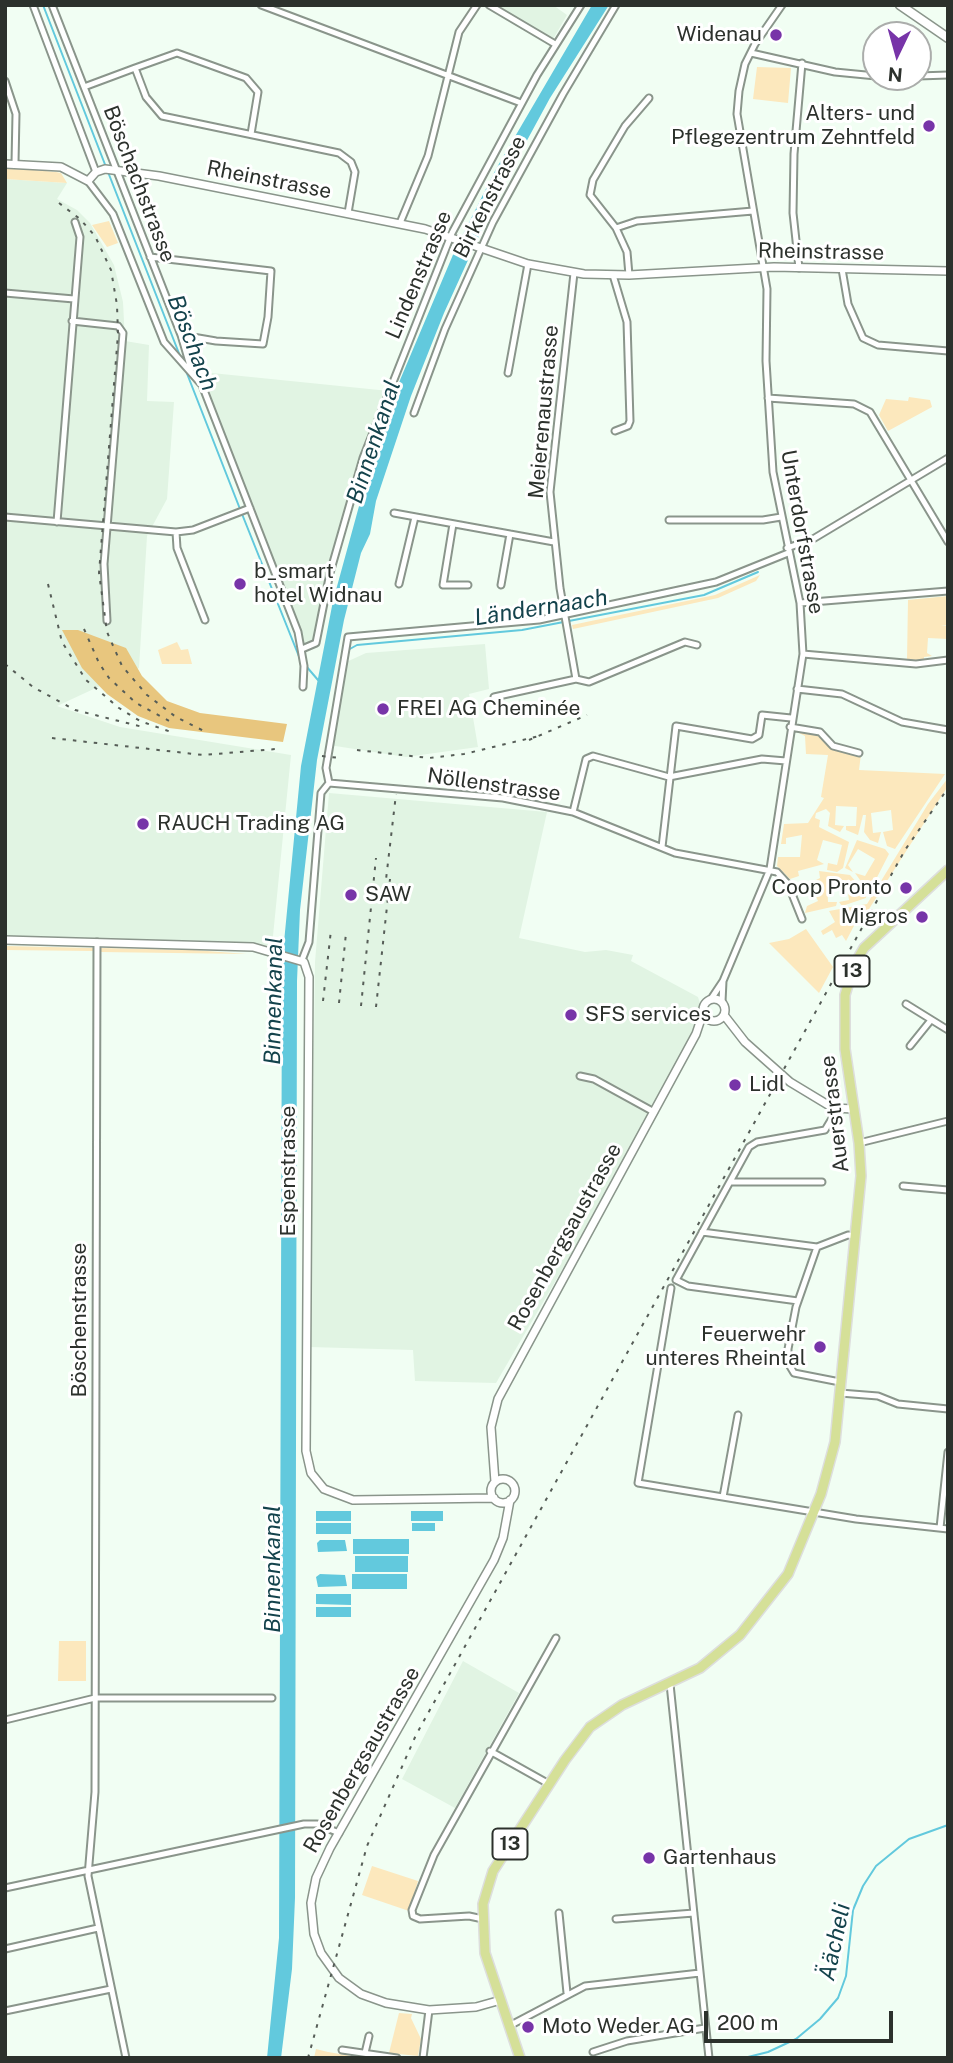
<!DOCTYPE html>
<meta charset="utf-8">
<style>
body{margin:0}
#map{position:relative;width:953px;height:2063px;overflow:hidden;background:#f1fef3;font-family:"Public Sans",sans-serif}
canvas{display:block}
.frame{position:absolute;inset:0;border:7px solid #2c312c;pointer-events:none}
.north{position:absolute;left:862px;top:21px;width:70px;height:70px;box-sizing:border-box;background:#fff;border:2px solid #abadab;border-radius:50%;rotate:185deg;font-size:19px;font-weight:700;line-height:28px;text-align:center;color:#2c312c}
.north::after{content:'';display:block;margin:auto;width:24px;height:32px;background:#7734a8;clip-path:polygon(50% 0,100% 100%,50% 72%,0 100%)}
.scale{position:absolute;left:704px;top:2011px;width:189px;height:32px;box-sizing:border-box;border:4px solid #2c312c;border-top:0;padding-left:9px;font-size:21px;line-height:24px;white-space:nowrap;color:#2c312c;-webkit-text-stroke:5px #fff;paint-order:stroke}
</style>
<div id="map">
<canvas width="953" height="2063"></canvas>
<div class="frame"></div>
<div class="north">N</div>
<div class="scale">200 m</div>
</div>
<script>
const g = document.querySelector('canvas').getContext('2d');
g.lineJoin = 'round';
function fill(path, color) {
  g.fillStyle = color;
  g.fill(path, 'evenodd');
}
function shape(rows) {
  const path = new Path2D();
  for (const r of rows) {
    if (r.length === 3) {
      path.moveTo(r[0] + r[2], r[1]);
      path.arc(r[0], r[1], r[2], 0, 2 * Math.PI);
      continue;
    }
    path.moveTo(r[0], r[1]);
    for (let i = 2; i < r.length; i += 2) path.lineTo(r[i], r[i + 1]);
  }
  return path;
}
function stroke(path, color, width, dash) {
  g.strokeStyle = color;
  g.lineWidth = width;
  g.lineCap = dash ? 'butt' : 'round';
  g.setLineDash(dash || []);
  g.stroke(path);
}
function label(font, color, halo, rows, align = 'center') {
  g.font = font + ' "Public Sans",sans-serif';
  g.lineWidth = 6;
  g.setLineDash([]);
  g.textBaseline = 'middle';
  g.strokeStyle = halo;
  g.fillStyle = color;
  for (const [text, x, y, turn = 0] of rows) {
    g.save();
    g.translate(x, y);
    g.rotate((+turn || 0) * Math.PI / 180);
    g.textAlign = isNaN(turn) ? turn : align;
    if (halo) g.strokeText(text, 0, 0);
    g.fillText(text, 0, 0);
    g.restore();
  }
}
fill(shape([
 [493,5,553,5,567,15,552,41],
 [5,179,67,183,57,199,77,210,90,223,114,265,123,302,125,341,149,345,147,401,174,402,167,499,147,536,139,668,57,706,120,727,291,755,272,946,5,940],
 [192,371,389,391,330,573,316,643,302,649,202,385],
 [485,644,489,689,469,694,478,747,406,757,329,745,342,664,366,653],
 [329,793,547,812,519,938,585,952,606,950,633,955,631,961,698,997,703,1013,654,1112,496,1383,415,1381,413,1350,310,1347,315,962],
 [463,1661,519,1693,455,1808,402,1779]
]), '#e1f4e3');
fill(shape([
 [757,67,791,68,788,103,753,99],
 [15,168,56,172,61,173,67,183,5,179,5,169],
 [109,221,118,243,107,247,92,225],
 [909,397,930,400,932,407,888,431,879,415,886,399,908,401],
 [760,575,756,581,718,598,573,629,572,625,715,595],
 [948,596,948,625,941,625,948,626,948,639,928,638,927,653,932,656,924,657,924,660,907,660,908,600],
 [177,642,181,650,188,649,192,664,162,664,158,650],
 [795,731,822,735,830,748,861,754,859,770,945,774,895,849,887,846,883,832,893,830,891,810,871,813,873,833,881,832,878,843,870,840,864,832,866,815,863,815,858,835,846,830,846,826,856,826,857,807,836,806,835,825,844,826,840,832,828,826,830,813,826,809,816,813,815,818,820,820,819,827,849,842,843,868,837,872,827,870,828,863,837,865,842,845,823,840,817,860,824,864,798,871,799,876,790,879,777,866,778,857,800,857,802,835,786,838,786,844,781,844,784,824,808,823,824,798,821,797,828,755,806,754,805,736],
 [948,778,948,786,860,923,856,922,846,941,842,935,836,938,832,930,823,935,821,931,835,922,829,911,867,904,928,804],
 [857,840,885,849,889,854,872,887,865,887,855,873,865,876,875,859,858,849,848,865,853,872,845,868],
 [819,871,850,875,866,893,866,898,842,906,839,902,849,900,846,881,827,883,828,902,837,902,836,906,805,913,807,906,818,901,810,883,820,878],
 [806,929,833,967,819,993,769,943,789,939],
 [5,946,94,948,94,951,5,950],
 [101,948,194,950,247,954,100,952],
 [59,1641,86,1641,86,1681,58,1681],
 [372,1866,418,1881,409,1911,362,1895],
 [399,2013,412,2014,411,2018,421,2039,418,2056,389,2053],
 [316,2049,328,2052,364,2058,314,2058]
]), '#fce8bd');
fill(shape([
 [62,630,78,630,126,648,142,676,167,701,200,713,287,724,283,742,169,728,138,716,107,694,82,668]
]), '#e8c67e');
fill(shape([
 [592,5,609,5,550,98,499,192,444,313,411,396,376,501,370,534,361,553,344,620,317,760,300,910,297,981,295,1898,292,1969,281,2058,267,2058,279,1938,282,963,301,766,333,601,370,466,400,380,455,250,496,169],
 [316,1511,351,1511,351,1521,316,1521],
 [411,1511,443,1511,443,1521,411,1521],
 [316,1523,351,1523,351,1534,316,1534],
 [412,1523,435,1523,435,1531,412,1531],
 [353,1539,409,1539,409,1554,353,1554],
 [320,1540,345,1540,347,1551,318,1552,317,1543],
 [355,1556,408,1556,408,1572,355,1572],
 [320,1574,345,1575,347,1586,318,1587,316,1577],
 [352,1574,407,1574,407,1589,352,1589],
 [316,1594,351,1594,351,1605,316,1604],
 [316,1607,351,1607,351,1617,316,1617]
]), '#62c9dd');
stroke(shape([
 [43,5,106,167],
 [108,172,180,356],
 [186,371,240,509],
 [242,514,300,659],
 [348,650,357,645,522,630,704,595,758,572],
 [306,666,318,680],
 [744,2058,768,2052,796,2039,820,2019,838,1998,846,1976,853,1910,863,1886,876,1866,909,1839,948,1825]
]), '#62c9dd', 2);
const minor = shape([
 [33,5,96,172],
 [52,5,181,335,191,369],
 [261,5,521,103],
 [489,5,555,44],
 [751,53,835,72,876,76],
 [135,68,177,53,246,78,258,92,251,134],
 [918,76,948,75],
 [5,81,16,114,15,163],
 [84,87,135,68,146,97,162,116,339,153,351,162,355,172,348,213],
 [88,181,113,214,164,342,202,385,298,632,304,666,303,687],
 [400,223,428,156,459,32,477,5],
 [616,228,637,221,753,211],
 [150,257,271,271,268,317,263,344,216,341,181,335],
 [799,268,793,213,794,154,802,63],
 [842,269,848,304,863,338,878,345,948,351],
 [574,273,550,492,560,588,576,679],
 [613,275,627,322,630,421,628,426,615,431],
 [629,275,627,252,616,228,590,195,593,180,625,126,649,98],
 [5,293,74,299],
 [72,321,118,326,123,333,104,564,107,621],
 [508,373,528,264],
 [768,398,854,404,870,412,948,542],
 [414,413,445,329,493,222,563,94,616,5],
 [394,513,554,542],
 [5,517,176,532,193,530,250,508],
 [669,520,763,520,781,517],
 [57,522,80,237,75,222],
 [453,524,443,585,468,585],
 [176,532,177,548,205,620],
 [787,548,813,539,948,458],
 [399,584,415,517],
 [501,585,510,534],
 [800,603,948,591],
 [302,649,316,643,330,573,363,458,452,233,537,75,581,5],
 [803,654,916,664,948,660],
 [797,689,842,694,902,722,948,730],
 [494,697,576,679,589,682,685,642,697,645],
 [790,727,820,732,833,746,859,753],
 [329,783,326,768,348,637,539,620,716,582,788,553],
 [329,783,503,798,573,812,675,853,777,872,788,884,802,919],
 [573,812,586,759,593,756,669,777,762,759,786,761],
 [662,847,676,726,752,739,759,735,762,715,791,718],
 [97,942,95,1792,88,1876,126,2058],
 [302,960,309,942,321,793,329,783],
 [711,999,723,981,770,869,803,654,800,603,773,472,766,361,767,289,737,114,739,91,745,64,755,44,782,5],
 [722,1002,723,981],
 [906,1004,948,1030],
 [910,1046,931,1020],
 [580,1076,594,1079,654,1112],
 [859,1143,948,1121],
 [730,1182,822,1182],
 [903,1186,948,1190],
 [702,1232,817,1247],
 [671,1288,638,1483,856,1519,948,1529],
 [798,1301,688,1286,676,1280,749,1147,757,1142,825,1130,837,1110],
 [840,1382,794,1373,788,1363,788,1349,796,1307,817,1247,848,1235,856,1236],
 [840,1393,878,1396,898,1404,948,1409],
 [723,1497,738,1415],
 [940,1528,948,1452],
 [670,1684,709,2058],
 [5,1720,95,1698,272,1698],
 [490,1751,549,1784],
 [5,1888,304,1824,317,1824,339,1833],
 [559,1913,567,1993],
 [483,1919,469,1916,420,1919,413,1916,412,1910,434,1855,556,1638],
 [616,1919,694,1913],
 [5,1949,98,1928],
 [5,2011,111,1989],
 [511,2025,585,1986,700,1973],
 [342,2050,397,2058],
 [593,2052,627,2041,705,2028],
 [365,2053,369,2036],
 [423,2058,429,2010]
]);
const tertiary = shape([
 [5,164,61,167,88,181,96,172,105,169,159,176,425,229,528,264,584,274,629,275,774,267,948,271],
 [5,940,253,947,304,962,309,977,306,1451,311,1473,324,1489,353,1500,494,1498],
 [714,1010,11],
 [724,1015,745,1042,790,1082,833,1108,854,1109],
 [503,1491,12],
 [495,1482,491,1427,498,1399,696,1034,703,1013],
 [501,2000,476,2007,429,2010,386,2003,361,1994,339,1978,321,1953,314,1934,311,1903,316,1878,330,1848,494,1560,503,1538,510,1500]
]);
const secondary = shape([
 [900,5,948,38]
]);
const primary = shape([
 [520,2058,485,1953,483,1904,493,1871,565,1760,590,1727,622,1705,700,1668,740,1635,788,1574,821,1494,835,1442,861,1176,859,1143,845,1049,845,995,854,965,864,948,948,870]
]);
stroke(minor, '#8a958b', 9);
stroke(tertiary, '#8a958b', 10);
stroke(secondary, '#8a958b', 11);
stroke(primary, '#dddedd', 12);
stroke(minor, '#fff', 5);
stroke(tertiary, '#fff', 7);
stroke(secondary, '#fff', 8);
stroke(primary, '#d5e098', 9);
stroke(shape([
 [59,203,80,219,95,236,111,270,117,305,118,334,99,573,107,632,122,666,147,695,176,717,208,733],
 [48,584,62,642,86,680,119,708,140,721,171,732],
 [84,629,99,663,109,678,136,703,171,722],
 [5,664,33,687,75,710,143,727],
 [52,738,203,755,276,749],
 [529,740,587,715],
 [357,750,429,758,464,754,539,736],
 [322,756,340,758],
 [385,888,396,794],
 [323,1001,331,930],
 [339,1003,346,933],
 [361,1006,376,858],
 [376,1007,390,879],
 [308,2058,367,1846,416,1735,905,850,948,788]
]), '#565d57', 2, [3.5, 7]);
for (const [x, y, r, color] of [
 [776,35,7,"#7734a8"],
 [929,126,7,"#7734a8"],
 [240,584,7,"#7734a8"],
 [383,709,7,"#7734a8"],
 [143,824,7,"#7734a8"],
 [906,888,7,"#7734a8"],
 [351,895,7,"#7734a8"],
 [922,917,7,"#7734a8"],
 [571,1015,7,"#7734a8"],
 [735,1085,7,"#7734a8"],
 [820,1347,7,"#7734a8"],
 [649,1858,7,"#7734a8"],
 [528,2027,7,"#7734a8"]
]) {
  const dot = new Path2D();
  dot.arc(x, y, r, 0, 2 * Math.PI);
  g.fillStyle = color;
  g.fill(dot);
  stroke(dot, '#fff', 2.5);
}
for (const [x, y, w] of [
 [852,971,35],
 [510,1844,35]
]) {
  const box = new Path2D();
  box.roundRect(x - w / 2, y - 15.5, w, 31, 5);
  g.fillStyle = '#fff';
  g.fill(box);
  stroke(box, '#2c312c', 2);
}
label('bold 19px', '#2c312c', null, [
 ["13",852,971],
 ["13",510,1844]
]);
label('21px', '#2c312c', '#fff', [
 ["Widenau",762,35,"right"],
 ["Alters- und",915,114,"right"],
 ["Pflegezentrum Zehntfeld",915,138,"right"],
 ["b_smart",254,572],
 ["hotel Widnau",254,596],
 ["FREI AG Cheminée",397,709],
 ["RAUCH Trading AG",157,824],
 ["Coop Pronto",892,888,"right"],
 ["SAW",365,895],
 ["Migros",908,917,"right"],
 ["SFS services",585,1015],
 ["Lidl",749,1085],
 ["Feuerwehr",806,1335,"right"],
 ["unteres Rheintal",806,1359,"right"],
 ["Gartenhaus",663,1858],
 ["Moto Weder AG",542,2027]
], 'left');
label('21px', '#2c312c', '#fff', [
 ["Rheinstrasse",269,180,11],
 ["Böschachstrasse",139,184,69],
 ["Birkenstrasse",490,197,-63],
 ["Rheinstrasse",821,252,1],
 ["Lindenstrasse",419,275,-67],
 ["Meierenaustrasse",544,412,-85],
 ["Unterdorfstrasse",802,532,80],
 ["Nöllenstrasse",494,785,8],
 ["Auerstrasse",835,1114,-97],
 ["Espenstrasse",289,1171,-90],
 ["Rosenbergsaustrasse",565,1237,-61],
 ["Böschenstrasse",80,1320,-90],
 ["Rosenbergsaustrasse",362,1760,-60]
]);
label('italic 23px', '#14434c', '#fff', [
 ["Böschach",192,343,69],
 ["Binnenkanal",374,442,-72],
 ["Ländernaach",541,608,-9],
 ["Binnenkanal",274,1001,-89],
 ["Binnenkanal",273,1569,-90],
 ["Äächeli",835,1942,-78]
]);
</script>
